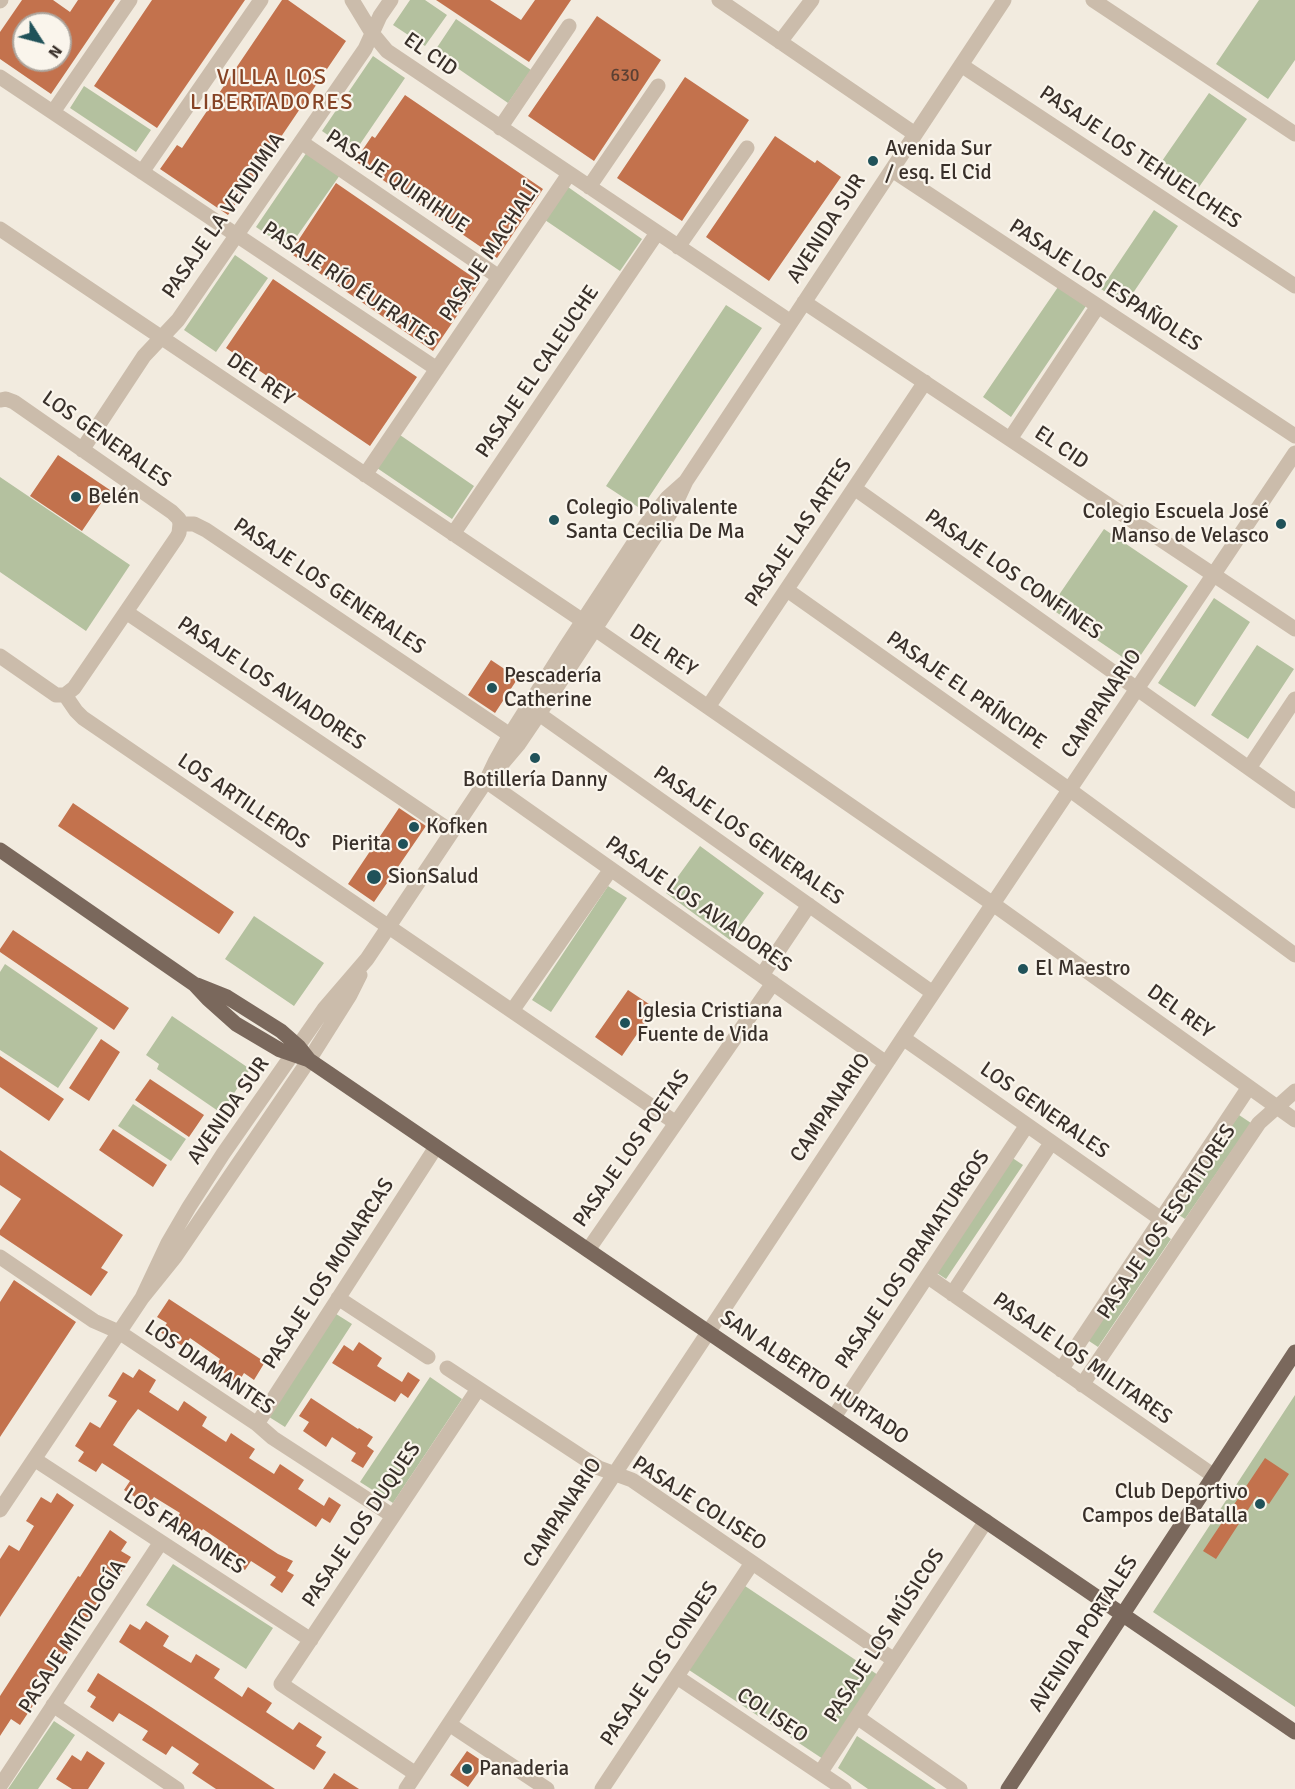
<!DOCTYPE html>
<meta charset="utf-8">
<style>
body{margin:0}
#map{position:relative;width:1295px;height:1789px;overflow:hidden;background:#f2ebdf;font-family:Signika,sans-serif}
canvas{display:block}
.north{position:absolute;left:12px;top:12px;width:60px;height:60px;box-sizing:border-box;background:#faf5ec;border:2px solid #ada69e;border-radius:50%;rotate:126deg;font-size:16px;font-weight:700;line-height:24px;text-align:center;color:#39302a}
.north::after{content:'';display:block;margin:auto;width:21px;height:27px;background:#205259;clip-path:polygon(50% 0,100% 100%,50% 72%,0 100%)}
</style>
<div id="map">
<canvas width="1295" height="1789"></canvas>
<div class="north">N</div>
</div>
<script>
const g = document.querySelector('canvas').getContext('2d');
g.lineJoin = 'round';
function fill(path, color) {
  g.fillStyle = color;
  g.fill(path, 'evenodd');
}
function shape(rows) {
  const path = new Path2D();
  for (const r of rows) {
    path.moveTo(r[0], r[1]);
    for (let i = 2; i < r.length; i += 2) path.lineTo(r[i], r[i + 1]);
  }
  return path;
}
function stroke(path, color, width, dash) {
  g.strokeStyle = color;
  g.lineWidth = width;
  g.lineCap = dash ? 'butt' : 'round';
  g.setLineDash(dash || []);
  g.stroke(path);
}
function label(font, color, halo, rows, align = 'center') {
  g.font = font + ' Signika,sans-serif';
  g.lineWidth = 4.5;
  g.setLineDash([]);
  g.textBaseline = 'middle';
  g.strokeStyle = halo;
  g.fillStyle = color;
  for (const [text, x, y, turn = 0] of rows) {
    g.save();
    g.translate(x, y);
    g.rotate((+turn || 0) * Math.PI / 180);
    g.textAlign = isNaN(turn) ? turn : align;
    if (halo) g.strokeText(text, 0, 0);
    g.fillText(text, 0, 0);
    g.restore();
  }
}
fill(shape([
 [410,0,425,0,447,15,425,46,393,25],
 [1259,0,1295,0,1295,60,1268,99,1216,64],
 [456,19,531,70,508,103,434,52],
 [373,56,405,78,354,153,322,131],
 [84,86,151,130,136,152,70,108],
 [1209,93,1247,119,1199,187,1162,161],
 [307,152,340,175,288,249,256,227],
 [568,187,642,239,620,271,545,220],
 [1154,210,1178,226,1125,305,1101,289],
 [235,255,268,278,216,352,184,330],
 [1058,287,1086,306,1011,417,983,397],
 [726,305,762,328,641,509,606,486],
 [400,435,474,486,452,519,377,468],
 [0,477,130,565,86,631,0,572],
 [1104,529,1188,586,1134,665,1050,608],
 [1214,598,1250,622,1195,707,1158,683],
 [1257,645,1294,669,1248,739,1211,715],
 [700,846,764,893,730,940,666,893],
 [608,886,627,898,551,1012,532,1000],
 [254,916,324,963,294,1006,225,959],
 [5,964,98,1028,58,1088,0,1050,0,972],
 [172,1016,250,1069,221,1113,157,1069,159,1064,146,1055],
 [133,1104,186,1139,171,1161,118,1126],
 [1239,1115,1251,1123,1185,1219,1173,1211],
 [1011,1157,1023,1165,946,1279,934,1271],
 [1159,1230,1171,1239,1098,1347,1086,1339],
 [333,1312,352,1324,285,1427,266,1415],
 [430,1377,462,1399,393,1503,360,1482],
 [1295,1395,1295,1707,1153,1612],
 [173,1564,273,1628,246,1669,146,1605],
 [745,1586,878,1675,823,1759,689,1670],
 [54,1721,75,1735,38,1789,8,1789],
 [857,1736,936,1789,868,1789,838,1768]
]), '#b4c19f');
fill(shape([
 [22,0,53,0,70,12,78,0,115,0,51,94,0,59,0,32],
 [24,24,60,24,60,60,24,60],
 [152,0,245,0,157,128,94,86],
 [282,0,288,0,346,41,228,215,160,169,177,145,182,148],
 [436,0,490,0,521,20,535,0,571,0,529,62],
 [597,16,661,60,594,161,528,116],
 [685,77,749,120,682,221,617,178],
 [405,95,543,189,497,258,355,161,372,136,375,138],
 [775,136,815,163,817,160,841,177,769,281,706,237],
 [336,183,480,282,433,351,290,253],
 [273,279,417,377,370,446,226,348],
 [58,455,110,490,82,531,30,496],
 [491,660,518,678,495,713,468,695],
 [73,803,234,912,219,934,58,826],
 [399,808,426,826,374,902,348,884],
 [13,930,129,1008,114,1030,0,952,0,949],
 [628,990,655,1008,622,1056,595,1037],
 [101,1039,120,1052,89,1101,69,1088],
 [0,1056,64,1099,49,1121,0,1087],
 [150,1079,204,1115,189,1137,135,1100],
 [113,1129,167,1165,153,1187,99,1150],
 [0,1150,123,1235,101,1268,108,1272,91,1296,0,1235,0,1230,21,1199,0,1185],
 [14,1280,76,1322,0,1437,0,1302],
 [169,1299,265,1362,254,1380,244,1373,238,1383,215,1367,220,1359,190,1338,184,1347,160,1332,167,1323,157,1317],
 [359,1342,382,1358,377,1366,402,1382,408,1372,420,1380,408,1398,401,1393,395,1402,332,1363,344,1345,353,1351],
 [139,1369,156,1380,149,1392,178,1411,184,1401,207,1417,202,1426,226,1442,231,1433,244,1442,255,1449,249,1458,274,1474,280,1464,304,1480,298,1489,324,1506,329,1497,341,1505,330,1523,322,1518,316,1527,138,1409,128,1422,113,1445,278,1554,293,1561,287,1571,294,1575,282,1593,270,1585,276,1577,251,1561,245,1570,222,1555,228,1546,203,1529,197,1538,174,1523,180,1513,154,1497,148,1505,124,1490,130,1481,102,1463,96,1472,78,1461,84,1452,75,1446,90,1422,100,1428,117,1401,108,1396,123,1372,133,1378],
 [311,1398,358,1429,359,1428,373,1437,367,1446,374,1451,363,1468,351,1461,356,1453,332,1437,326,1447,303,1431,309,1422,299,1416],
 [1265,1458,1289,1474,1269,1504,1257,1496,1216,1559,1203,1551],
 [57,1493,74,1505,0,1617,0,1559,9,1545,19,1551,34,1526,26,1521,41,1497,51,1503],
 [110,1530,127,1542,121,1551,131,1557,115,1581,106,1575,91,1598,99,1603,83,1627,74,1621,59,1645,68,1652,53,1675,43,1670,27,1695,36,1701,20,1725,11,1719,0,1736,0,1696,78,1576,80,1577],
 [146,1621,169,1636,163,1646,191,1663,196,1654,220,1669,214,1678,242,1697,248,1687,272,1703,266,1712,293,1730,299,1722,322,1737,316,1746,326,1752,314,1770,119,1642,130,1624,140,1630],
 [98,1673,151,1707,275,1789,216,1789,192,1773,199,1764,172,1746,166,1755,142,1740,148,1731,119,1713,113,1722,90,1707,96,1697,87,1691],
 [87,1751,105,1763,88,1789,72,1789,56,1779,72,1755,81,1761],
 [467,1751,485,1763,468,1787,450,1775],
 [334,1773,359,1789,323,1789]
]), '#c3724d');
stroke(shape([
 [352,0,372,33,387,51,791,322],
 [719,0,915,134],
 [1093,0,1295,134],
 [0,1,1,0],
 [780,42,812,0],
 [961,65,1295,286],
 [0,77,437,369],
 [53,112,130,0],
 [500,128,569,26],
 [301,142,499,277],
 [892,170,1295,436],
 [142,172,261,0],
 [589,187,658,86],
 [0,229,595,629,993,904,1295,1120],
 [678,247,747,148],
 [804,302,1295,629],
 [0,400,6,399,14,402,172,512,179,519,180,524],
 [1010,439,1098,306],
 [82,450,144,356,178,320,365,49,380,16,391,0],
 [365,475,569,174],
 [854,488,1295,801],
 [180,524,194,524,206,530,510,735],
 [453,534,657,233],
 [787,590,1070,790,1295,955],
 [126,612,452,832],
 [0,656,56,695,65,695],
 [65,695,76,711,83,718,676,1123],
 [65,695,74,688,177,537,179,533,180,524],
 [708,707,925,382],
 [539,714,933,993],
 [1249,768,1295,699],
 [496,771,518,745,539,714,610,606,673,509,686,481,1004,0],
 [486,781,886,1063],
 [762,975,809,905],
 [512,1011,611,869],
 [903,1038,1161,1219],
 [588,1250,773,983],
 [0,1257,94,1321,119,1332,257,1424,273,1438,393,1516],
 [927,1276,1214,1476],
 [952,1294,1051,1143],
 [142,1298,168,1243,189,1207,223,1154,324,1009,367,959,486,781,495,762,510,735,565,648,645,526,668,497,686,481],
 [338,1298,428,1357],
 [447,1368,599,1468,632,1480,894,1660],
 [1061,1370,1249,1087],
 [1082,1385,1259,1123,1295,1091],
 [834,1417,1027,1125],
 [257,1424,436,1147],
 [34,1459,311,1640],
 [0,1510,142,1298,175,1257,309,1060,350,995,360,975],
 [677,1677,844,1789],
 [53,1705,177,1789],
 [857,1717,960,1789],
 [449,1724,547,1789],
 [820,1773,986,1521],
 [416,1774,281,1684,478,1389],
 [0,1786,161,1542],
 [406,1789,903,1038,1295,453],
 [602,1789,752,1563]
]), '#cbbcab', 15);
stroke(shape([
 [0,850,194,984,208,999,236,1024,280,1050,309,1060,1295,1732],
 [197,985,227,997,281,1031,298,1046,309,1060],
 [1008,1789,1295,1352]
]), '#7a685c', 15);
for (const [x, y, r, color] of [
 [873,161,6,"#205259"],
 [76,497,6,"#205259"],
 [554,520,6,"#205259"],
 [1281,524,6,"#205259"],
 [492,688,6,"#205259"],
 [535,758,6,"#205259"],
 [414,827,6,"#205259"],
 [403,844,6,"#205259"],
 [374,877,8,"#205259"],
 [1023,969,6,"#205259"],
 [625,1023,6,"#205259"],
 [1260,1504,6,"#205259"],
 [467,1769,6,"#205259"]
]) {
  const dot = new Path2D();
  dot.arc(x, y, r, 0, 2 * Math.PI);
  g.fillStyle = color;
  g.fill(dot);
  stroke(dot, '#faf5ec', 2);
}
label('18px', '#5c4033', null, [
 ["630",625,76]
]);
label('21px', '#39302a', '#faf5ec', [
 ["EL CID",430,55,35],
 ["PASAJE LOS TEHUELCHES",1140,158,34],
 ["PASAJE QUIRIHUE",397,182,34],
 ["PASAJE LA VENDIMIA",224,216,-55],
 ["AVENIDA SUR",827,229,-57],
 ["PASAJE MACHALÍ",490,253,-56],
 ["PASAJE RÍO ÉUFRATES",350,285,34],
 ["PASAJE LOS ESPAÑOLES",1105,286,33],
 ["PASAJE EL CALEUCHE",538,372,-56],
 ["DEL REY",260,380,34],
 ["LOS GENERALES",106,440,35],
 ["EL CID",1061,448,34],
 ["PASAJE LAS ARTES",799,533,-56],
 ["PASAJE LOS CONFINES",1013,575,35],
 ["PASAJE LOS GENERALES",329,587,34],
 ["DEL REY",663,651,34],
 ["PASAJE LOS AVIADORES",271,684,34],
 ["PASAJE EL PRÍNCIPE",966,691,35],
 ["CAMPANARIO",1102,704,-56],
 ["LOS ARTILLEROS",243,802,34],
 ["PASAJE LOS GENERALES",748,836,35],
 ["PASAJE LOS AVIADORES",698,905,35],
 ["DEL REY",1180,1012,36],
 ["CAMPANARIO",831,1108,-56],
 ["AVENIDA SUR",229,1111,-55],
 ["LOS GENERALES",1044,1111,35],
 ["PASAJE LOS POETAS",632,1149,-55],
 ["PASAJE LOS ESCRITORES",1167,1222,-56],
 ["PASAJE LOS DRAMATURGOS",913,1260,-56],
 ["PASAJE LOS MONARCAS",329,1274,-57],
 ["PASAJE LOS MILITARES",1082,1359,35],
 ["LOS DIAMANTES",209,1368,34],
 ["SAN ALBERTO HURTADO",814,1378,34],
 ["PASAJE COLISEO",699,1504,33],
 ["CAMPANARIO",563,1513,-57],
 ["PASAJE LOS DUQUES",362,1525,-56],
 ["LOS FARAONES",184,1532,33],
 ["AVENIDA PORTALES",1084,1634,-57],
 ["PASAJE LOS MÚSICOS",885,1636,-57],
 ["PASAJE MITOLOGÍA",73,1637,-57],
 ["PASAJE LOS CONDES",660,1664,-56],
 ["COLISEO",772,1716,34]
]);
label('21px', '#39302a', '#faf5ec', [
 ["Avenida Sur",885,149],
 ["/ esq. El Cid",885,173],
 ["Belén",88,497],
 ["Colegio Polivalente",566,508],
 ["Santa Cecilia De Ma",566,532],
 ["Colegio Escuela José",1269,512,"right"],
 ["Manso de Velasco",1269,536,"right"],
 ["Pescadería",504,676],
 ["Catherine",504,700],
 ["Botillería Danny",535,780,"center"],
 ["Kofken",426,827],
 ["Pierita",391,844,"right"],
 ["SionSalud",388,877],
 ["El Maestro",1035,969],
 ["Iglesia Cristiana",637,1011],
 ["Fuente de Vida",637,1035],
 ["Club Deportivo",1248,1492,"right"],
 ["Campos de Batalla",1248,1516,"right"],
 ["Panaderia",479,1769]
], 'left');
g.letterSpacing = '1.5px';
label('22px', '#864325', '#faf5ec', [
 ["VILLA LOS",272,78],
 ["LIBERTADORES",272,103]
]);
g.letterSpacing = '0px';
</script>
